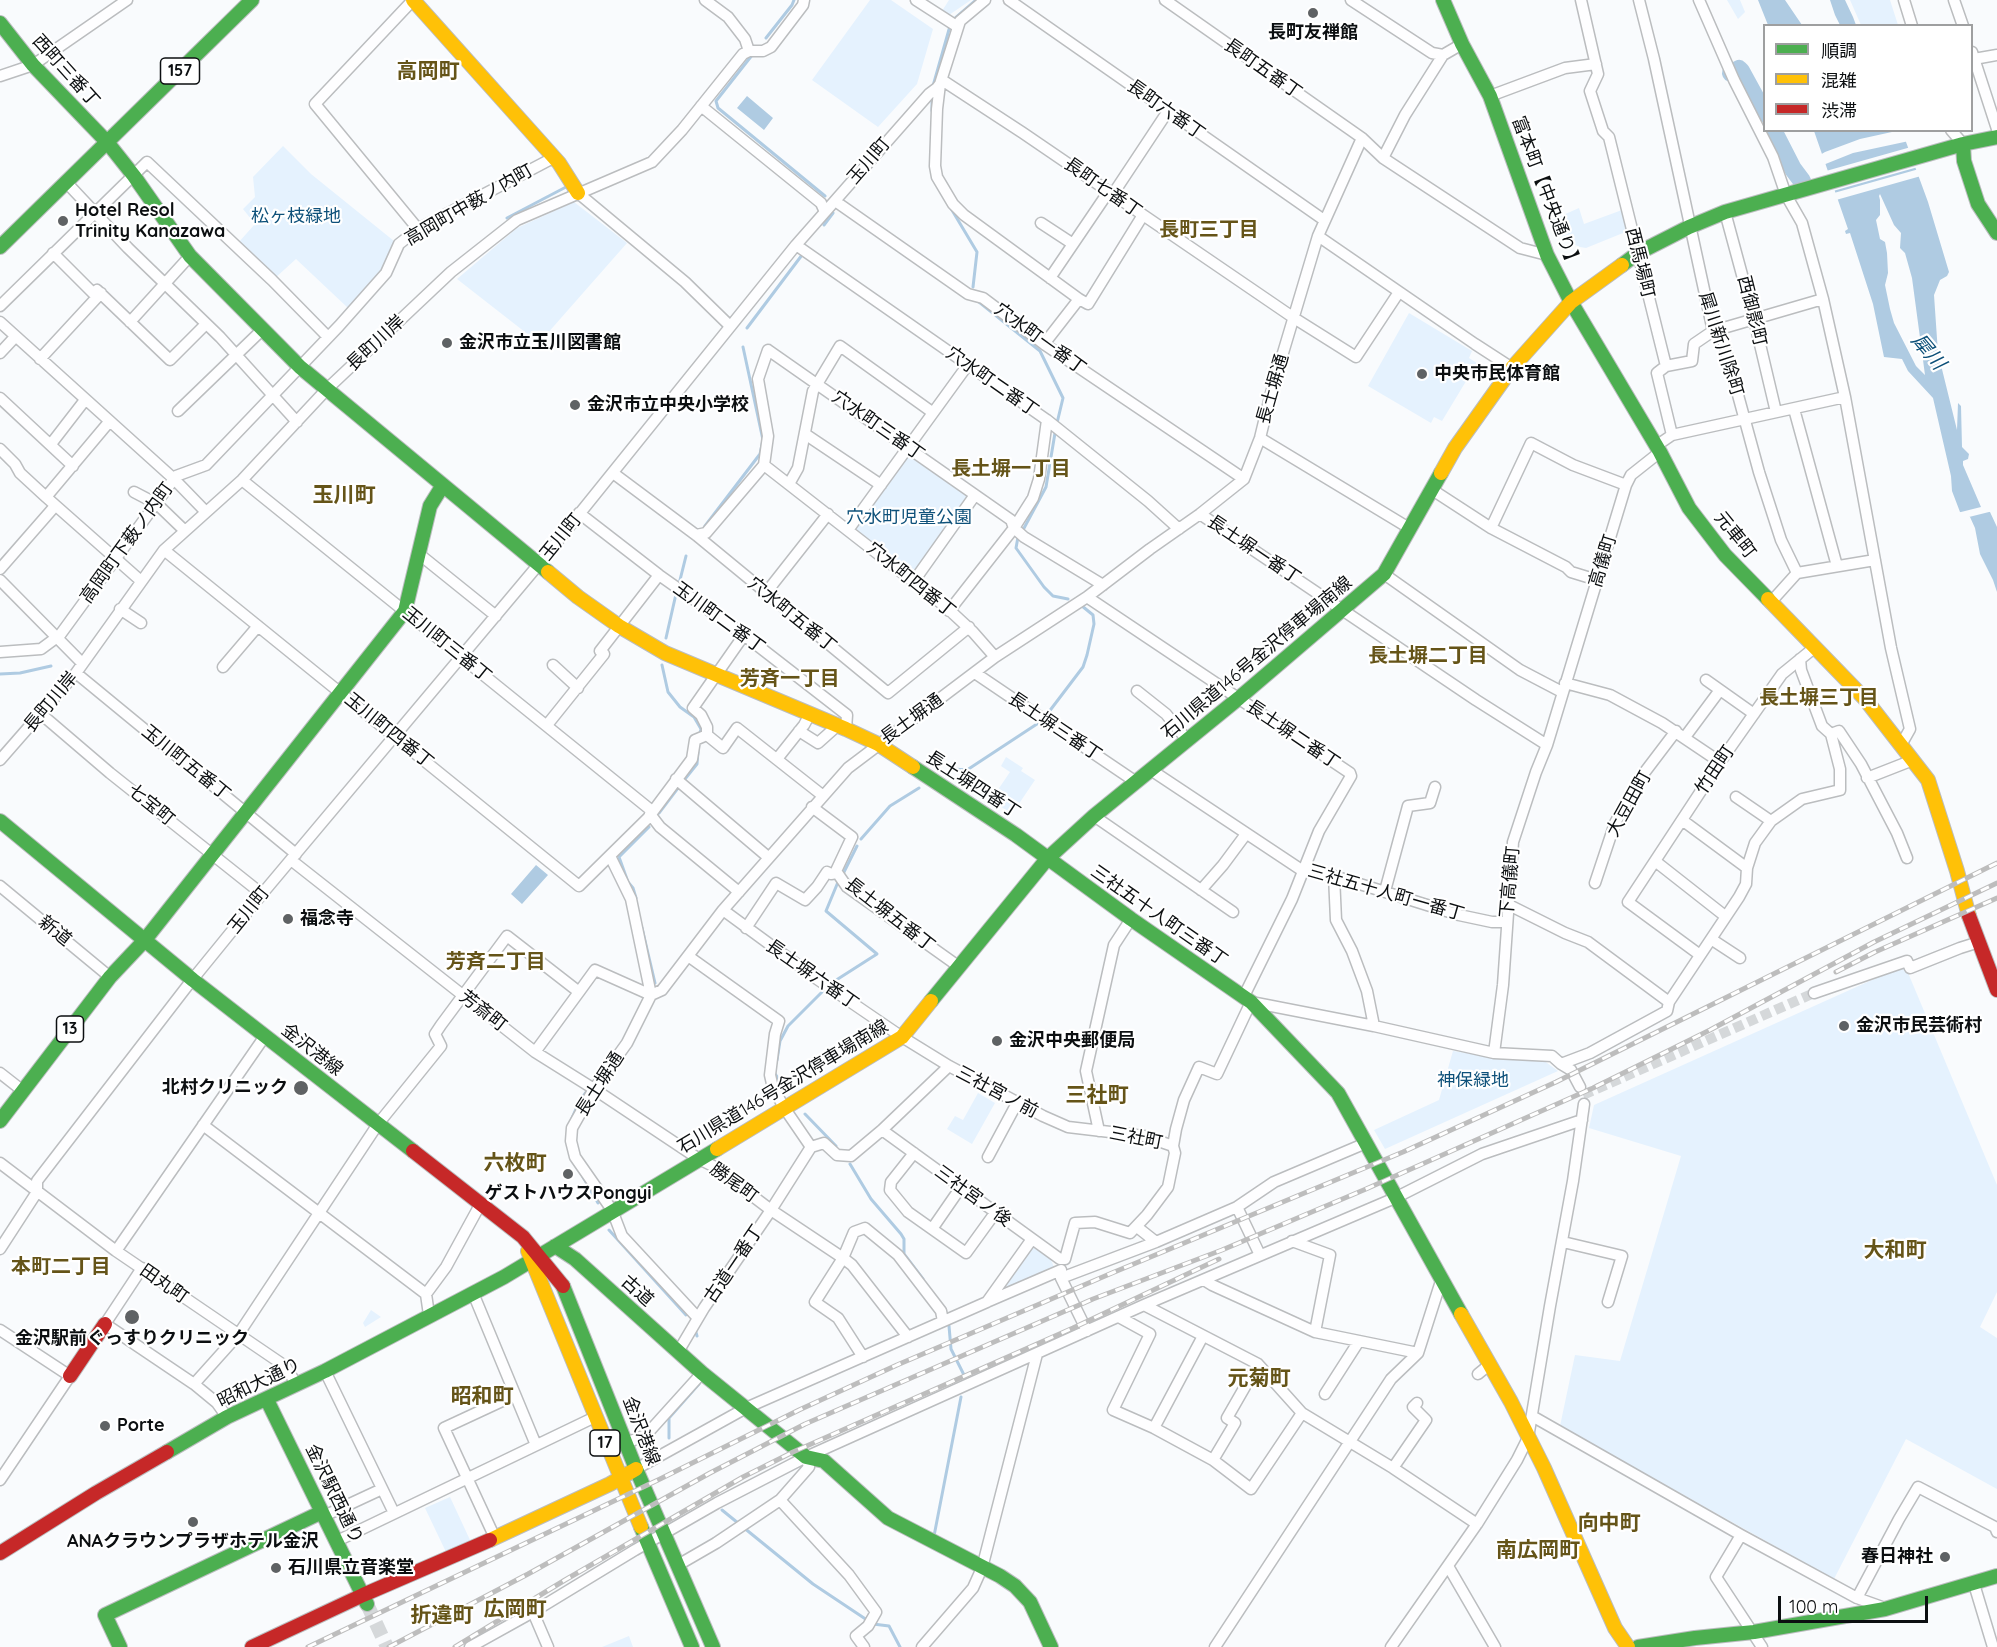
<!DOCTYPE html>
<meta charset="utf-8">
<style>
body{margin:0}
#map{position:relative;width:1997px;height:1647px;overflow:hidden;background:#f9fbfd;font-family:Quicksand,"Noto Sans JP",sans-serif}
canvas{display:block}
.legend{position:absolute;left:1763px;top:24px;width:210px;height:108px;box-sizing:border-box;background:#fff;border:2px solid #9e9fa0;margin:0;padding:8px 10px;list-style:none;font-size:18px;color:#0c0f11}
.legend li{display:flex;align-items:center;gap:12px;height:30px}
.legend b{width:30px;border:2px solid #9e9fa0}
.scale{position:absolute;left:1778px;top:1596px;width:150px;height:27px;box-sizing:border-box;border:3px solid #0c0f11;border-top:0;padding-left:8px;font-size:18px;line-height:21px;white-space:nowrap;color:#0c0f11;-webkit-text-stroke:4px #fff;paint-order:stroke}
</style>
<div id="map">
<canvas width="1997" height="1647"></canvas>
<ul class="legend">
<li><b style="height:8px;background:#4caf50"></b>順調</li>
<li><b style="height:8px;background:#ffc107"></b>混雑</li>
<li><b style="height:8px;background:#c62828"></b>渋滞</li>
</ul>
<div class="scale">100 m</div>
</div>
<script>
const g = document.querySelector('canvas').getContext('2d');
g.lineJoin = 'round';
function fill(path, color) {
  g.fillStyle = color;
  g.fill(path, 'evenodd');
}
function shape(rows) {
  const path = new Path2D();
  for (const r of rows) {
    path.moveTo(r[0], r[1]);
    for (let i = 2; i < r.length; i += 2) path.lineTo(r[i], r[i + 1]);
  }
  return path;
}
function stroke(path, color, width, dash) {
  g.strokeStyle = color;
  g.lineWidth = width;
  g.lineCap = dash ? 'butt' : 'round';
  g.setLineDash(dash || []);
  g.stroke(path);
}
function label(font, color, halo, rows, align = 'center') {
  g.font = font + ' Quicksand,"Noto Sans JP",sans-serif';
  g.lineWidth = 4.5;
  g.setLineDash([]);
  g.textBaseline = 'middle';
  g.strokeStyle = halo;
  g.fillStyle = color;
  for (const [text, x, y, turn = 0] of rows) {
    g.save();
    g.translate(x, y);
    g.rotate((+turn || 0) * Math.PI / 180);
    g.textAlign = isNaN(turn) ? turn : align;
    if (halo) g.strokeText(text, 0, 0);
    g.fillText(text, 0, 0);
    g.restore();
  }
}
fill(shape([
 [870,0,891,0,933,29,917,84,878,127,812,80],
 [949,0,971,0,949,15,942,11],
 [1727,0,1740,0,1745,12,1738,19],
 [1850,0,1890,0,1898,25,1861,25],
 [283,146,311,174,394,241,381,272,348,308,296,259,274,279,238,243,255,224,243,209,255,197,253,177],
 [574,202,627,243,539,343,457,279,517,228],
 [1579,208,1584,224,1622,210,1628,231,1586,248,1580,247,1564,240,1552,220],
 [1409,313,1472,351,1469,358,1477,363,1442,421,1434,417,1431,423,1368,386],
 [911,456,967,496,968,500,916,573,911,574,857,531,856,528,906,457],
 [1006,757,1023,768,1021,771,1035,780,1012,814,991,800,1010,772,1001,766],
 [1903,966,1906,968,1997,1185,1997,1292,1980,1327,1997,1338,1997,1489,1906,1439,1834,1579,1560,1426,1575,1355,1620,1361,1681,1156,1589,1128,1594,1105],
 [1453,1051,1494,1057,1543,1060,1558,1071,1385,1149,1374,1130,1439,1100],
 [978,1093,995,1103,972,1144,947,1129,955,1116,963,1120],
 [1036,1247,1049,1255,1054,1267,1009,1288,1006,1284,1032,1248],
 [371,1310,381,1317,365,1327,363,1323],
 [450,1497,470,1540,446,1552,425,1508],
 [629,1636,633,1647,602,1647]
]), '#e5f2fe');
fill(shape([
 [1758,0,1785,0,1802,25,1768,25],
 [1845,0,1853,17,1856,25,1840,25,1835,15,1830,0],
 [747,96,773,118,764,130,737,108],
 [1814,131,1902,131,1928,202,1949,272,1947,276,1940,280,1934,295,1938,353,1957,430,1958,403,1961,406,1962,447,1969,454,1968,459,1963,461,1963,465,1981,507,1990,512,1997,527,1997,592,1993,580,1980,554,1975,528,1970,517,1960,512,1952,491,1951,476,1933,398,1908,371,1902,359,1884,357,1873,304,1850,233,1846,234,1845,231,1848,229],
 [1880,194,1894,225,1901,233,1900,248,1905,253,1912,278,1925,375,1916,366,1894,323,1890,309,1885,285,1888,273,1887,253,1885,242,1880,239,1876,220,1880,215,1880,200,1879,196],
 [536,865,548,875,522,904,511,894]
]), '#afcbe2');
fill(shape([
 [1901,130,1905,130,1909,141,1853,153,1823,165,1820,155,1825,152,1860,139],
 [1911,147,1918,167,1833,191,1826,171],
 [1919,169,1921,176,1836,200,1834,193],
 [1985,506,1993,511,1965,518,1957,513]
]), '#f9fbfd');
stroke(shape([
 [953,20,976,0],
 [766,38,792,5,794,0],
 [753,54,716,101,718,108,825,196],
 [933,86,950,26],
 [932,111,932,97],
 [934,180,977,252,973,287],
 [507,218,566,187],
 [824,225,833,213],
 [979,302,1040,351,1063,398,1057,423],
 [747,328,802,255],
 [705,526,760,454,763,440,743,347],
 [1023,530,1046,487,1055,433],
 [1018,537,1016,548,1044,587,1053,596,1068,599],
 [679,584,686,556],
 [666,638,676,594],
 [662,665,668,692,680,707,694,717,701,729,700,733],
 [0,674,20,673,51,666],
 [1045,717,1083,667,1087,655,1094,624,1093,615,1082,606],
 [948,773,954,769,967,770,1040,722],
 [685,779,697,764,698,752],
 [659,813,678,788],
 [861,839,890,806,919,788],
 [843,874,857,846],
 [636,898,633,888,628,882,619,857,649,827],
 [642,928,655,983],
 [830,984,877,954,826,911,838,882],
 [777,1060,780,1041,788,1026,825,989],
 [774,1072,786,1091],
 [805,1114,836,1146],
 [572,1118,579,1102,587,1091],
 [850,1164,871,1199,901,1234,904,1239,904,1254,923,1279],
 [583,1177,598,1203],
 [609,1230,686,1315],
 [949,1326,951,1349,965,1377],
 [695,1329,697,1336],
 [669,1438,669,1418,699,1384],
 [722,1510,813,1584,873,1624,889,1626,900,1647],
 [934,1536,961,1397]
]), '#afcbe2', 3);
stroke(shape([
 [1731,73,1739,69,1741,71,1764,113],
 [1773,130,1793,169,1802,181]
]), '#afcbe2', 18);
stroke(shape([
 [1583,1095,1814,993]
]), '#d5d8da', 10, [10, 5]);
stroke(shape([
 [367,1604,387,1647]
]), '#d5d8da', 14, [14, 7]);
const street = shape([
 [413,0,315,104,418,229],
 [705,0,728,17,745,39,749,51],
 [916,0,958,27],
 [1009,0,1324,220],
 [1165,0,1362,138,1383,158,1520,248,1547,255],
 [1351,0,1432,53,1443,55],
 [1581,0,1598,74,1590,91,1603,131,1609,137,1666,366,1657,373,1672,435,1656,446],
 [1639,0,1654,59,1713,331,1720,329,1759,472,1781,540,1797,573,1770,603],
 [1699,0,1734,80,1773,157,1786,195,1802,223,1823,299,1845,397,1891,648,1910,729,1901,745],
 [1904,0,1912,26],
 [1954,0,1963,26],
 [1972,52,1997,129],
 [1974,59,1997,55],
 [0,76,33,65,127,0],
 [1490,96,1565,68,1596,64],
 [701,106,821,203,825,212],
 [1951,130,1963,144],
 [1383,158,1405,115,1443,55,1462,44],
 [66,182,128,248,220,337,297,422],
 [578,193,685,282,730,326],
 [1113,194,1168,111],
 [835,201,968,294,983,298,1044,344,1244,479],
 [1725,212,1754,319,1776,412],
 [1143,215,1088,304,1079,299,964,215,953,204,937,177,935,166,937,109,940,84,945,82,1023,133,1294,318,1356,357,1399,292],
 [1041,223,1073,244],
 [1318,236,1475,344,1512,368],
 [796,245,1047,420,1148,501,1179,529],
 [53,253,93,293,97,290,170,360,206,324],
 [1050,278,1109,191],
 [0,306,147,162,272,280,328,337],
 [0,322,174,479,206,512],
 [130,322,190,256],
 [1720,329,1823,299],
 [1044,344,1079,299],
 [0,353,15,337],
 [40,359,101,293],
 [1666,366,1692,361,1694,344,1713,331],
 [0,398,73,466],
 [1794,409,1837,566],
 [178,411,263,329],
 [805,434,881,485],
 [1672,435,1845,397],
 [1260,438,1409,528],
 [51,444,85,400],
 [0,449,15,464,20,473,46,497,109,422],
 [764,465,946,607,973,632,995,657],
 [613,473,696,535,888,693,969,627],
 [242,480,652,811],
 [789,484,798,468,813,391,840,346,932,412],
 [1431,489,1491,528,1566,567,1571,572,1597,580],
 [134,492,157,504,185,531],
 [46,497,141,581],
 [579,513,659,575,744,635,847,715,846,729],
 [1200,514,1476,700,1547,745],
 [1491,528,1531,443,1573,465,1626,485],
 [848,530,967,366],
 [696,535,706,533,764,465,768,436,758,379,768,350,1011,520,1014,528,1024,537,1103,585],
 [164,550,579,886,648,818,692,759,695,740,707,735,723,748,737,728,822,795],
 [419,554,496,616],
 [0,569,55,506],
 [1797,573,1875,560],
 [1384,574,1520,670,1562,692],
 [0,580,82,663],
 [914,581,975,495],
 [765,594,828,514],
 [1087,597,1350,773,1351,776,1319,831,1292,899,1244,996],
 [120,609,141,623],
 [949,611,1014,528,1033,498,1039,479,1047,420],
 [0,652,41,649,60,635,176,476,206,465,339,326,386,273,399,244,418,229,553,158],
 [1800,659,1801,670,1822,726,1831,734,1839,731,1861,764,1897,833,1907,858],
 [553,665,578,688],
 [223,667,258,626],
 [76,673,296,854],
 [975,673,1136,782],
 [1706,680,1754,714],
 [1565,683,1610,695,1662,723,1720,762],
 [1137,691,1166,714,1187,740],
 [41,714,110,773,262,894],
 [547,725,604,654,600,651,659,575],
 [799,731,818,743,837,726],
 [707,735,707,727,701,715,693,708,744,635],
 [1685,737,1720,690],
 [777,759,804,725,810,714],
 [0,760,76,673,164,550,242,480,327,389,451,272,517,220,652,162,682,130,743,54,749,51,763,51,771,47,803,5,804,0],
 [1151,770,1300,869,1304,868,1334,876,1459,915,1492,922,1507,922],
 [1867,778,1913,760],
 [676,779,768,857],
 [1736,797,1771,821],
 [812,807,852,837,836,871,847,887,958,966],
 [650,814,660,827,739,892],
 [1094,816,1233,912],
 [1682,820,1747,868],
 [610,856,631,899,651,995],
 [291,860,535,1052,594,1089,699,1159,713,1166,771,1210,843,1258,852,1265,908,1337],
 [1655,861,1725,916],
 [1334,876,1336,920,1352,951,1367,991,1374,1026],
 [1595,883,1615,823,1638,781,1676,731],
 [0,886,110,977],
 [1201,890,1223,865,1246,834],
 [1385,891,1408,806,1430,803,1435,787],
 [1509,905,1565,933,1588,942,1669,1002,1739,897,1746,884,1747,868,1755,843,1771,821,1802,799,1840,790,1840,769,1831,734],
 [723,910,817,979,902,1037,949,1066,1043,1116,1068,1127,1144,1136,1173,1146],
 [746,928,776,883,805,900,817,887,827,872,831,874,837,873],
 [1711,939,1740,958],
 [1700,955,1628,902,1720,762,1782,674,1814,648],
 [688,956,779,1021,775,1034,770,1075,773,1088,785,1109,811,1147],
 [1814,993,1907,961,1910,968,1960,948,1979,942],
 [535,1052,579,992],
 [1494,1053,1503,985,1513,842,1536,772,1547,745,1626,485,1631,475,1660,452],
 [1561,1064,1590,1053,1667,1011,1669,1002],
 [0,1073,23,1091],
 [203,1125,426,1294,429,1315],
 [882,1130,1060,1259,1065,1259,1075,1223,1095,1222,1130,1233,1147,1215,1168,1187,1175,1153,1173,1146,1176,1129,1184,1100,1199,1067,1217,1074,1251,1002,1374,1026,1494,1053,1552,1056,1561,1064,1571,1070,1580,1087],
 [1099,1131,1086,1071,1114,945,1131,919],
 [811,1147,824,1143,837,1155,851,1156,882,1130,949,1066],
 [914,1153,891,1182,890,1190,908,1212,966,1253,995,1213],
 [988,1157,1017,1103],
 [0,1163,116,1251,285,1366,297,1385],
 [1237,1207,1260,1255],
 [1137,1227,1156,1242],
 [932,1229,961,1187],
 [1292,1241,1330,1255,1315,1332],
 [1563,1242,1622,1256,1608,1302],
 [0,1249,37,1192,37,1181,188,985,262,894,539,564,796,245,929,94,937,88,940,84,960,21,985,0],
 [116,1251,265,1036],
 [142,1268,105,1324,194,1384,217,1403,227,1417],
 [1061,1272,1061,1278,1087,1331],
 [1061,1278,1156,1242,1237,1207,1274,1182,1366,1143],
 [1204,1280,1212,1285,1315,1332,1418,1353],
 [473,1293,536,1445],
 [426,1294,446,1267,481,1203],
 [989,1301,1061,1270],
 [1144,1305,1258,1364,1302,1413,1393,1468,1477,1524],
 [1119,1317,1150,1334,1113,1410,1154,1428],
 [698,1318,622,1236,612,1210,575,1157,571,1141,572,1128,594,1089,627,1043,651,995,662,990,723,910,848,768,995,657,1087,597,1150,549,1200,514,1244,479,1260,438,1271,393,1318,236,1362,138],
 [0,1330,70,1376,0,1480],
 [1203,1336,1154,1428,1213,1460,1251,1489,1302,1413],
 [678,1352,704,1308,771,1210,811,1147],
 [863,1357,838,1318,815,1302,843,1258,854,1232,865,1228,898,1255,941,1311,943,1321],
 [325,1371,394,1513],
 [1478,1374,1489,1365],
 [194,1384,238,1335,378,1124,441,1046,435,1034,441,1025,507,936,579,992,595,970,651,995],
 [1325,1394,1359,1341],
 [1532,1416,1741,1535,1857,1598,1885,1608],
 [626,1443,646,1435,702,1373],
 [1213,1460,1235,1423,1227,1418,1258,1364],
 [1393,1468,1426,1420,1413,1407,1417,1403],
 [636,1469,746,1408,987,1302,1032,1239],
 [780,1500,849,1575,876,1612,868,1626,856,1636,864,1647],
 [324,1516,382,1489],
 [1741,1535,1716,1577,1762,1647],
 [495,1538,444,1428,515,1395],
 [337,1541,595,1417],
 [678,1565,716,1543,780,1500,809,1467,806,1457],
 [1448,1566,1495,1647],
 [1974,1584,1993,1647],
 [1857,1598,1899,1519,1918,1487,1995,1527,1997,1532],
 [533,1612,548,1647],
 [470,1647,533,1612,635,1550,717,1503,806,1457,1144,1305,1395,1198,1482,1154,1582,1120],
 [922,1647,973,1588,982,1568,1037,1354],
 [1215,1647,1391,1379,1418,1353,1442,1278],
 [1391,1647,1477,1524,1517,1460,1528,1438,1550,1306,1573,1181,1584,1104]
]);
const fast = shape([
 [1443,0,1462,44,1490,96,1547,255,1571,302,1660,452,1689,508,1725,555,1768,599],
 [0,23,33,65,107,142,134,176,190,256,300,367,548,572],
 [1963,144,1964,161,1978,204,1997,233],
 [0,247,252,0],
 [1622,265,1638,253,1689,227,1725,212,1963,144,1997,137],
 [913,767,1016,835,1131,919,1251,1002,1338,1093,1461,1314],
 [0,821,193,980,413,1151],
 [144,941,405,611,430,506,443,485],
 [931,1001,1047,859,1094,816,1239,698,1384,574,1441,473],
 [0,1121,110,977,144,941],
 [555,1246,575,1259,702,1373,806,1457,824,1461,888,1518,1000,1576,1015,1586,1030,1602,1051,1647],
 [563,1286,636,1469,713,1647],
 [267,1400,367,1604],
 [167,1452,227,1417,325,1371,504,1277,717,1149],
 [641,1527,692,1647],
 [120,1647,105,1615,322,1512],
 [1638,1647,1695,1638,1754,1632,1885,1609,1997,1576]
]);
const slow = shape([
 [413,0,559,163,578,193],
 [1441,473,1455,448,1512,368,1571,302,1622,265],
 [548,572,578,597,619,626,665,653,846,729,878,744,913,767],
 [1768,599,1865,699,1928,780,1957,871,1969,916],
 [717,1149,902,1037,931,1001],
 [528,1251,641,1527],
 [1461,1314,1511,1402,1544,1468,1615,1628,1628,1647],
 [490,1540,610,1484,636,1469]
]);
const jam = shape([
 [1969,916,1997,990],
 [413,1151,523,1237,563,1286],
 [70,1376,105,1324],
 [0,1553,96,1493,167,1452],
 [252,1647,363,1595,490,1540]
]);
stroke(street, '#bbbdbf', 13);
stroke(fast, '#bbbdbf', 16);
stroke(slow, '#bbbdbf', 16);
stroke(jam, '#bbbdbf', 16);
stroke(street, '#fefeff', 10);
stroke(fast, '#4caf50', 14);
stroke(slow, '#ffc107', 14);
stroke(jam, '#c62828', 14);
const rail = shape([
 [1836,972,1875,952,1997,898],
 [308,1647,660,1479,799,1410,897,1365,1112,1273,1403,1152,1556,1082,1997,863],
 [389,1647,528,1574,710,1473,805,1424,1093,1299,1222,1250,1366,1189,1593,1088,1710,1030,1874,942,1997,883],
 [455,1647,565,1580,743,1477,793,1452,1073,1328,1219,1259]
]);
stroke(rail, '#bdbdbd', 5);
stroke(rail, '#fff', 3, [9]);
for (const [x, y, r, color] of [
 [1313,13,6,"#5f6264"],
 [63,221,6,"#5f6264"],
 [447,343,6,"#5f6264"],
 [1422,374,6,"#5f6264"],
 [575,405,6,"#5f6264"],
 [288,919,6,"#5f6264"],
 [1844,1026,6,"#5f6264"],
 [997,1041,6,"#5f6264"],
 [301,1088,8,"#5f6264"],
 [568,1174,6,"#5f6264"],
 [132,1317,8,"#5f6264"],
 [105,1426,6,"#5f6264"],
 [193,1522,6,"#5f6264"],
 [1945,1557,6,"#5f6264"],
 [276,1568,6,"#5f6264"]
]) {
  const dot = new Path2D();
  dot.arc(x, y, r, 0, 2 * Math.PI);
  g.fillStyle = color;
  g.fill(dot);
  stroke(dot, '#fff', 2);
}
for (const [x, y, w] of [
 [180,71,39],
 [70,1029,27],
 [605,1443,30]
]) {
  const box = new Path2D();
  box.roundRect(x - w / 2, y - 13, w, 26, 4.5);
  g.fillStyle = '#fff';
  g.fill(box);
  stroke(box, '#0c0f11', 1.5);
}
label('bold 16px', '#0c0f11', null, [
 ["157",180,71],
 ["13",70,1029],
 ["17",605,1443]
]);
label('bold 18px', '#0c0f11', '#fff', [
 ["長町友禅館",1313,33,"center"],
 ["Hotel Resol",75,211],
 ["Trinity Kanazawa",75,232],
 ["金沢市立玉川図書館",459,343],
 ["中央市民体育館",1434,374],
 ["金沢市立中央小学校",587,405],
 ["福念寺",300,919],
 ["金沢市民芸術村",1856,1026],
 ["金沢中央郵便局",1009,1041],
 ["北村クリニック",288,1088,"right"],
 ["ゲストハウスPongyi",568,1194,"center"],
 ["金沢駅前ぐっすりクリニック",132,1339,"center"],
 ["Porte",117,1426],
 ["ANAクラウンプラザホテル金沢",193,1542,"center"],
 ["春日神社",1933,1557,"right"],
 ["石川県立音楽堂",288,1568]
], 'left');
label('18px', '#0c0f11', '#fff', [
 ["長町五番丁",1263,69,35],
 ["西町三番丁",66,71,48],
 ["長町六番丁",1166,110,35],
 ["玉川町",869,161,-49],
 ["長町七番丁",1103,188,35],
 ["富本町【中央通り】",1546,193,69],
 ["高岡町中薮ノ内町",469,205,-30],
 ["西馬場町",1640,263,76],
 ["西御影町",1752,311,76],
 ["穴水町一番丁",1040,339,36],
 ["長町川岸",376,343,-43],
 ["犀川新川除町",1721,344,72],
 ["穴水町二番丁",992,382,35],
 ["長土塀通",1273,389,-74],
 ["穴水町三番丁",878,426,35],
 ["元車町",1735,535,51],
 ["玉川町",561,537,-51],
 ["高岡町下薮ノ内町",127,543,-54],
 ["長土塀一番丁",1254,550,34],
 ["高儀町",1603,561,-73],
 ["穴水町四番丁",911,580,39],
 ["穴水町五番丁",792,615,39],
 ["玉川町二番丁",719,618,36],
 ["玉川町三番丁",447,645,39],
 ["石川県道146号金沢停車場南線",1257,658,-40],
 ["長町川岸",51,702,-50],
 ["長土塀通",912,719,-36],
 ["長土塀三番丁",1055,727,34],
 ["玉川町四番丁",389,731,39],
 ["長土塀二番丁",1293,735,34],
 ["玉川町五番丁",186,763,39],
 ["竹田町",1715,770,-56],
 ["長土塀四番丁",973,785,33],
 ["大豆田町",1629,804,-61],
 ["七宝町",151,805,39],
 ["下高儀町",1510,882,-85],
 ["三社五十人町一番丁",1386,893,16],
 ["玉川町",249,910,-51],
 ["長土塀五番丁",890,915,38],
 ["三社五十人町三番丁",1159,916,35],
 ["新道",55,931,39],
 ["長土塀六番丁",812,975,35],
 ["芳斎町",483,1011,38],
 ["金沢港線",312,1050,38],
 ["長土塀通",600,1084,-57],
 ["石川県道146号金沢停車場南線",783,1087,-31],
 ["三社宮ノ前",997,1092,28],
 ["三社町",1136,1138,11],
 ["勝尾町",734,1183,36],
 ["三社宮ノ後",973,1196,36],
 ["古道一番丁",734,1264,-56],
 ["田丸町",164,1284,35],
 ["古道",637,1291,42],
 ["昭和大通り",259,1383,-26],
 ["金沢港線",641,1431,69],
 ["金沢駅西通り",334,1494,64]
]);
label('18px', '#0e517a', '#fff', [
 ["松ヶ枝緑地",296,217],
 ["穴水町児童公園",909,518],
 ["神保緑地",1473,1081]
]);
label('bold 20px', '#655418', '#fff', [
 ["長町三丁目",1209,230],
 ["長土塀一丁目",1011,469],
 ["長土塀二丁目",1428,656],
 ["芳斉一丁目",790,679],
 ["長土塀三丁目",1819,698],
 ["芳斉二丁目",496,962],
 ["本町二丁目",61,1267]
]);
label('italic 20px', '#0b4f78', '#fff', [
 ["犀川",1928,352,50]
]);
label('bold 21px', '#655418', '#fff', [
 ["高岡町",428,72],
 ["玉川町",344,496],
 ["三社町",1097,1096],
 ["六枚町",515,1164],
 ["大和町",1895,1251],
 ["元菊町",1259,1379],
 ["昭和町",482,1397],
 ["向中町",1609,1524],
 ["南広岡町",1538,1551],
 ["広岡町",515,1610],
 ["折違町",442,1616]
]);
</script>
